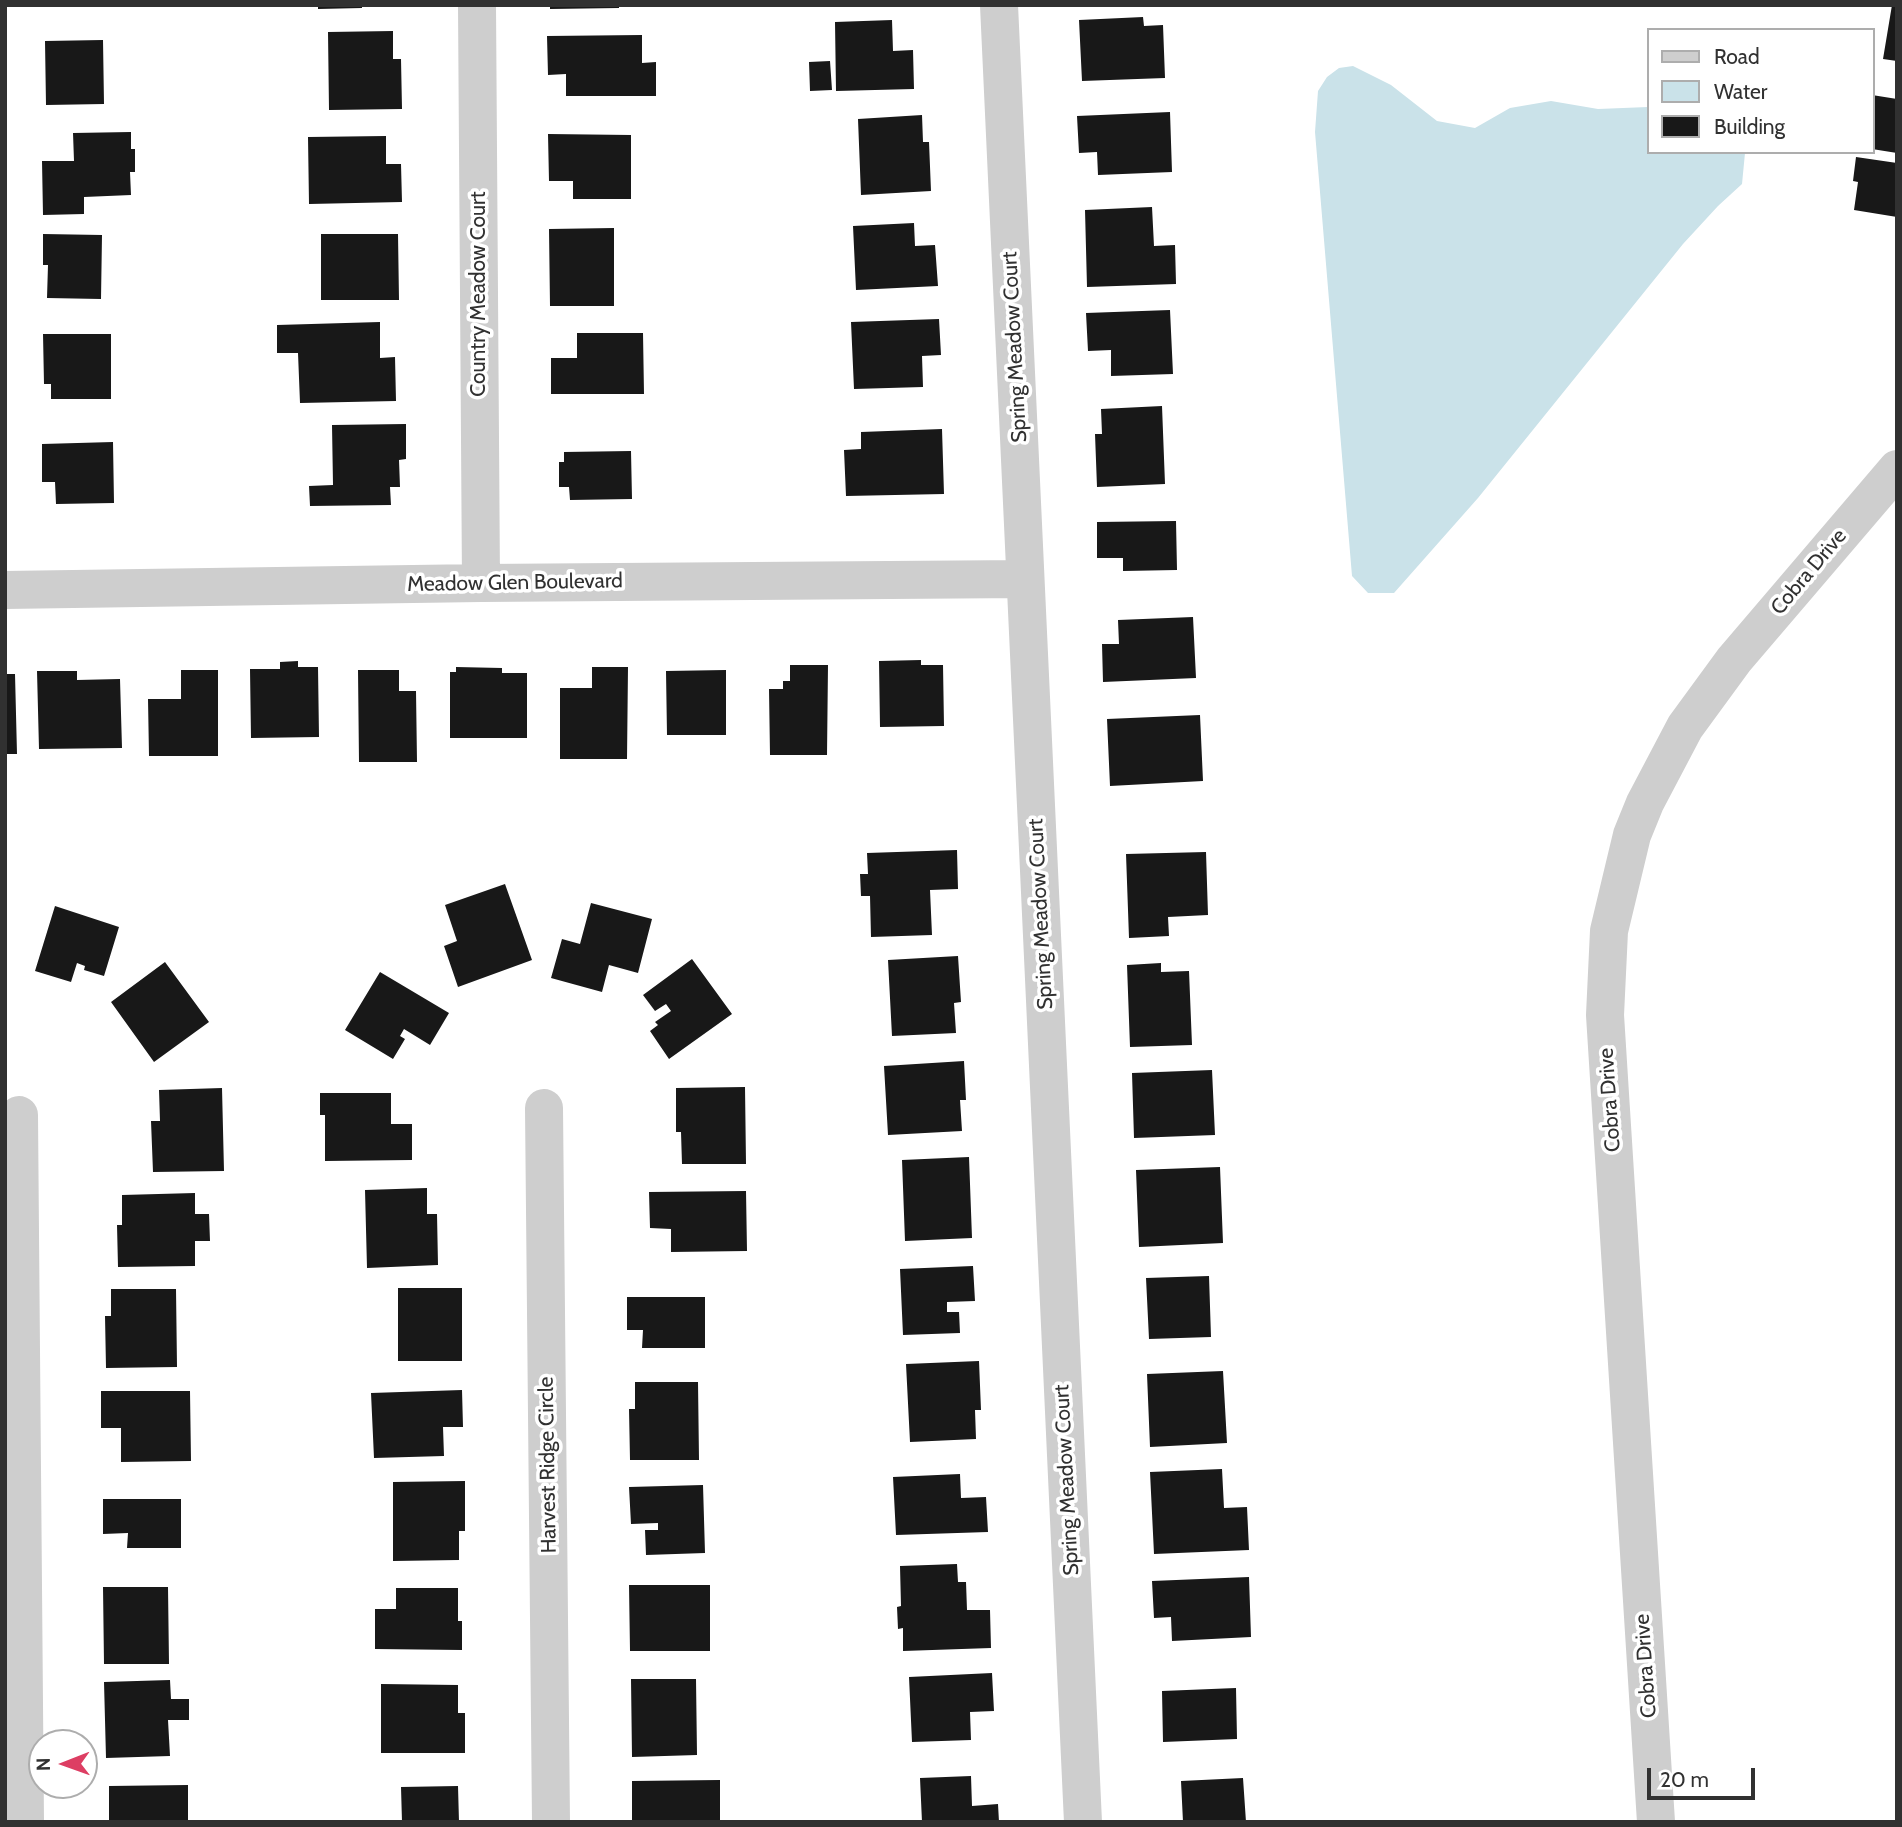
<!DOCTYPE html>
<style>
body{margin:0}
#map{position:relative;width:1902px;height:1827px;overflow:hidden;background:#fff;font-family:Cabin,sans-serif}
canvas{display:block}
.frame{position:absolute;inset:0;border:7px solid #313131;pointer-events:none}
.legend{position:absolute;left:1647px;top:28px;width:228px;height:126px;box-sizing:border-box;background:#fff;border:2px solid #adadad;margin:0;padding:9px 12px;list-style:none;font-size:21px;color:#313131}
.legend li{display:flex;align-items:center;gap:14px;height:35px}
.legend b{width:35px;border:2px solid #adadad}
.north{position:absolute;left:28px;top:1729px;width:70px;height:70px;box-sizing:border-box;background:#fff;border:2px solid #adadad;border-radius:50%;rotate:269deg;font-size:19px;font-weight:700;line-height:28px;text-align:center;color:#313131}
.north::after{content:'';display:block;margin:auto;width:24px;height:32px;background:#dd3e63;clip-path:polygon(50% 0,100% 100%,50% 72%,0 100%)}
.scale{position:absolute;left:1647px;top:1768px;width:108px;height:32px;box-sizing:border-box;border:4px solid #313131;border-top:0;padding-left:9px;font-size:21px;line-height:24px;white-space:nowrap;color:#313131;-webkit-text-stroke:5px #fff;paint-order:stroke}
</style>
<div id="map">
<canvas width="1902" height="1827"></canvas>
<div class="frame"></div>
<ul class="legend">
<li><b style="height:9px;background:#cecece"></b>Road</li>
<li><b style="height:19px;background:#cae2e9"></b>Water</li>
<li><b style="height:19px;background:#181818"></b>Building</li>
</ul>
<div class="north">N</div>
<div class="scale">20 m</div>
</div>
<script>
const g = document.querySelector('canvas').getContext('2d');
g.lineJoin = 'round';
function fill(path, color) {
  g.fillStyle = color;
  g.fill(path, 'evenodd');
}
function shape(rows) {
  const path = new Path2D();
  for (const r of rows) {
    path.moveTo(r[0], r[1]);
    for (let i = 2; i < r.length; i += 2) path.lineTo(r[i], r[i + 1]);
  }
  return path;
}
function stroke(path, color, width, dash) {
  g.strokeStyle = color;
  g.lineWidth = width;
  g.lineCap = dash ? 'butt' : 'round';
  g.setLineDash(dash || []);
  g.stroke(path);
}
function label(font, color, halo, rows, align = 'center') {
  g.font = font + ' Cabin,sans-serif';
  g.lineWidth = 7;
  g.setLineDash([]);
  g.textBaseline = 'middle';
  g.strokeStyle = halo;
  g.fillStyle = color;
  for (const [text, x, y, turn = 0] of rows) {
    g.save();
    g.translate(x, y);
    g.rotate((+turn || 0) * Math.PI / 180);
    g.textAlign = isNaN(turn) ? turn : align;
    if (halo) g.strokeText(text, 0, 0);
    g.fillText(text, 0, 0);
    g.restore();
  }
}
fill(shape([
 [1353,66,1391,85,1437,121,1475,128,1510,108,1551,101,1598,109,1648,107,1648,152,1745,153,1742,184,1718,206,1683,244,1478,498,1394,593,1368,593,1352,576,1315,132,1318,91,1327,77,1339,68]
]), '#cae2e9');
fill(shape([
 [318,5,362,5,362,8,318,9],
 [550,5,619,5,619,8,550,9],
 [1892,5,1897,5,1897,61,1883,59],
 [1143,17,1144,26,1163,25,1165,78,1082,81,1079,20],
 [892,20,893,51,913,50,914,89,836,91,835,22],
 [393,31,393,59,401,59,402,109,329,110,328,32],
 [642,35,642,63,656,62,656,96,566,96,566,74,548,75,547,36],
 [103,40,104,104,46,105,45,41],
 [830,61,832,90,810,91,809,62],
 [1872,95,1897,99,1897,153,1872,149],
 [1170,112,1172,172,1098,175,1097,152,1079,153,1077,116],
 [922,115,923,142,929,142,931,191,861,195,858,119],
 [131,132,131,149,135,149,135,172,130,172,131,195,84,197,84,214,43,215,42,161,74,161,73,133],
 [548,134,631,135,631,199,573,199,573,181,549,181],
 [386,136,386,164,401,164,402,202,309,204,308,137],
 [1856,157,1897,163,1897,217,1854,210,1858,182,1853,181],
 [1152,207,1154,246,1175,245,1176,284,1087,287,1085,210],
 [914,223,915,246,935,245,938,286,856,290,853,226],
 [614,228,614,306,550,306,549,229],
 [43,234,102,235,101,299,47,298,48,265,43,265],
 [321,234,398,234,399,300,321,300],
 [1170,310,1173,374,1111,376,1111,350,1088,351,1086,313],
 [939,319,941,355,922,356,923,387,854,389,851,322],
 [380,322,380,358,395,357,396,401,300,403,298,353,277,353,277,325],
 [577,333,643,333,644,394,551,394,551,358,577,358],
 [43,334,111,334,111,399,51,399,51,384,44,384],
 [1162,406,1165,484,1097,487,1095,434,1102,434,1101,409],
 [406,424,406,459,399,460,400,487,390,487,391,505,310,506,309,486,333,485,332,425],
 [942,429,944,494,846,496,844,450,861,449,861,432],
 [113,442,114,503,56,504,55,482,42,482,42,444],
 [631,451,632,499,570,500,569,487,559,487,559,462,564,462,564,452],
 [1176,521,1177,570,1123,571,1123,558,1097,558,1097,522],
 [1193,617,1196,678,1103,682,1102,644,1119,644,1118,620],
 [921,660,921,665,943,665,944,726,880,727,879,661],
 [298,661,298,667,318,667,319,737,251,738,250,669,280,669,280,662],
 [790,665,828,665,827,755,770,755,769,689,783,689,783,681,790,681],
 [456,667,502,668,502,673,527,673,527,738,450,738,450,672,456,672],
 [592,667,628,667,627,759,560,759,560,688,592,688],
 [181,670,218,670,218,756,149,756,148,699,181,699],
 [358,670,399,670,399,691,416,691,417,762,359,762],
 [726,670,726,735,667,735,666,671],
 [37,671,77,671,77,680,120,679,122,748,39,749],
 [5,674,15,674,17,754,5,754],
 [1200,715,1203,781,1110,786,1107,719],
 [957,850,958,889,930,890,932,935,871,937,870,896,861,896,860,874,868,874,867,853],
 [1206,852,1208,915,1168,917,1169,936,1129,938,1126,854],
 [505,884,532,960,458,987,444,946,457,941,445,905],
 [591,903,652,919,638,973,609,965,602,992,551,978,562,939,580,944],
 [55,906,119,927,104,976,84,970,85,966,77,963,71,982,35,971],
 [958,956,961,1002,954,1003,956,1033,892,1036,888,960],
 [692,959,732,1014,669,1059,650,1031,658,1025,655,1022,671,1011,666,1004,655,1011,643,995],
 [165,962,209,1022,154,1062,111,1002],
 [1161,963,1161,972,1189,971,1192,1045,1130,1047,1127,965],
 [380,972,449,1013,430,1045,404,1029,400,1036,405,1039,393,1059,345,1030],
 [964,1061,966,1100,960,1100,962,1131,888,1135,884,1066],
 [1212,1070,1215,1135,1134,1138,1132,1073],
 [745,1087,746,1164,682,1164,681,1132,676,1132,676,1088],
 [222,1088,224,1171,153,1172,151,1121,160,1121,159,1090],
 [320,1093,391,1093,391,1124,412,1124,412,1160,325,1161,325,1115,320,1115],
 [969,1157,972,1238,905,1241,902,1160],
 [1220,1167,1223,1243,1139,1247,1136,1170],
 [427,1188,427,1214,437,1214,438,1265,367,1268,365,1190],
 [746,1191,747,1251,671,1252,671,1229,650,1228,649,1192],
 [195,1193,195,1214,209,1214,210,1241,195,1241,195,1266,118,1267,117,1225,122,1225,122,1195],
 [973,1266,975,1301,947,1302,947,1312,959,1312,960,1333,903,1335,900,1269],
 [1209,1276,1211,1337,1149,1339,1146,1278],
 [398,1288,462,1288,462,1361,398,1361],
 [111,1289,176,1289,177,1367,106,1368,105,1316,111,1316],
 [627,1297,705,1297,705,1348,642,1348,643,1330,627,1330],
 [979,1361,981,1410,975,1410,976,1439,910,1442,906,1364],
 [1223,1371,1227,1443,1150,1447,1147,1374],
 [635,1382,698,1382,699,1460,630,1460,629,1409,635,1409],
 [462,1390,463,1427,443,1427,444,1456,374,1458,371,1393],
 [101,1391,190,1391,191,1461,121,1462,121,1428,101,1428],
 [1222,1469,1224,1508,1247,1507,1249,1550,1154,1554,1150,1472],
 [960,1474,961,1498,986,1497,988,1532,896,1535,893,1477],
 [465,1481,465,1531,459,1531,459,1560,393,1561,393,1482],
 [703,1485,705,1553,646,1555,645,1530,658,1530,658,1523,631,1524,629,1487],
 [103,1499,181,1499,181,1548,127,1548,128,1533,103,1534],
 [957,1564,958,1582,966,1582,967,1610,990,1610,991,1648,903,1651,903,1628,898,1629,897,1607,901,1606,900,1566],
 [1249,1577,1251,1637,1172,1641,1171,1617,1154,1618,1152,1581],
 [629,1585,710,1585,710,1651,630,1651],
 [103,1587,168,1587,169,1664,104,1664],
 [396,1588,458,1588,458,1621,462,1621,462,1650,375,1649,375,1609,396,1609],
 [992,1673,994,1711,970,1712,971,1740,912,1742,909,1677],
 [631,1679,696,1679,697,1755,632,1757],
 [170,1680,171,1699,189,1699,189,1720,168,1720,170,1756,106,1758,104,1682],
 [381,1684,458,1685,458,1713,465,1713,465,1753,381,1753],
 [1236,1688,1237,1739,1163,1742,1162,1691],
 [971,1776,972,1806,998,1804,999,1822,922,1822,920,1778],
 [1243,1778,1246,1822,1183,1822,1181,1781],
 [720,1780,720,1822,632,1820,632,1781],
 [188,1785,188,1822,109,1822,109,1786],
 [458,1786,459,1822,402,1822,401,1787]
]), '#181818');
stroke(shape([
 [477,5,481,583],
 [999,5,1083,1822],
 [5,590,481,583,1025,579],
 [544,1108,551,1822],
 [19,1115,25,1822],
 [1656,1822,1605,1015,1609,931,1632,835,1645,803,1685,727,1734,660,1897,469]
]), '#cecece', 38);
label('21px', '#313131', '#fff', [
 ["Country Meadow Court",479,294,-90],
 ["Spring Meadow Court",1015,347,-93],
 ["Cobra Drive",1809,572,-50],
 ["Meadow Glen Boulevard",515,583,-1],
 ["Spring Meadow Court",1041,914,-93],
 ["Cobra Drive",1610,1100,-94],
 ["Harvest Ridge Circle",548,1465,-91],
 ["Spring Meadow Court",1067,1480,-93],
 ["Cobra Drive",1646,1666,-94]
]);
</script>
